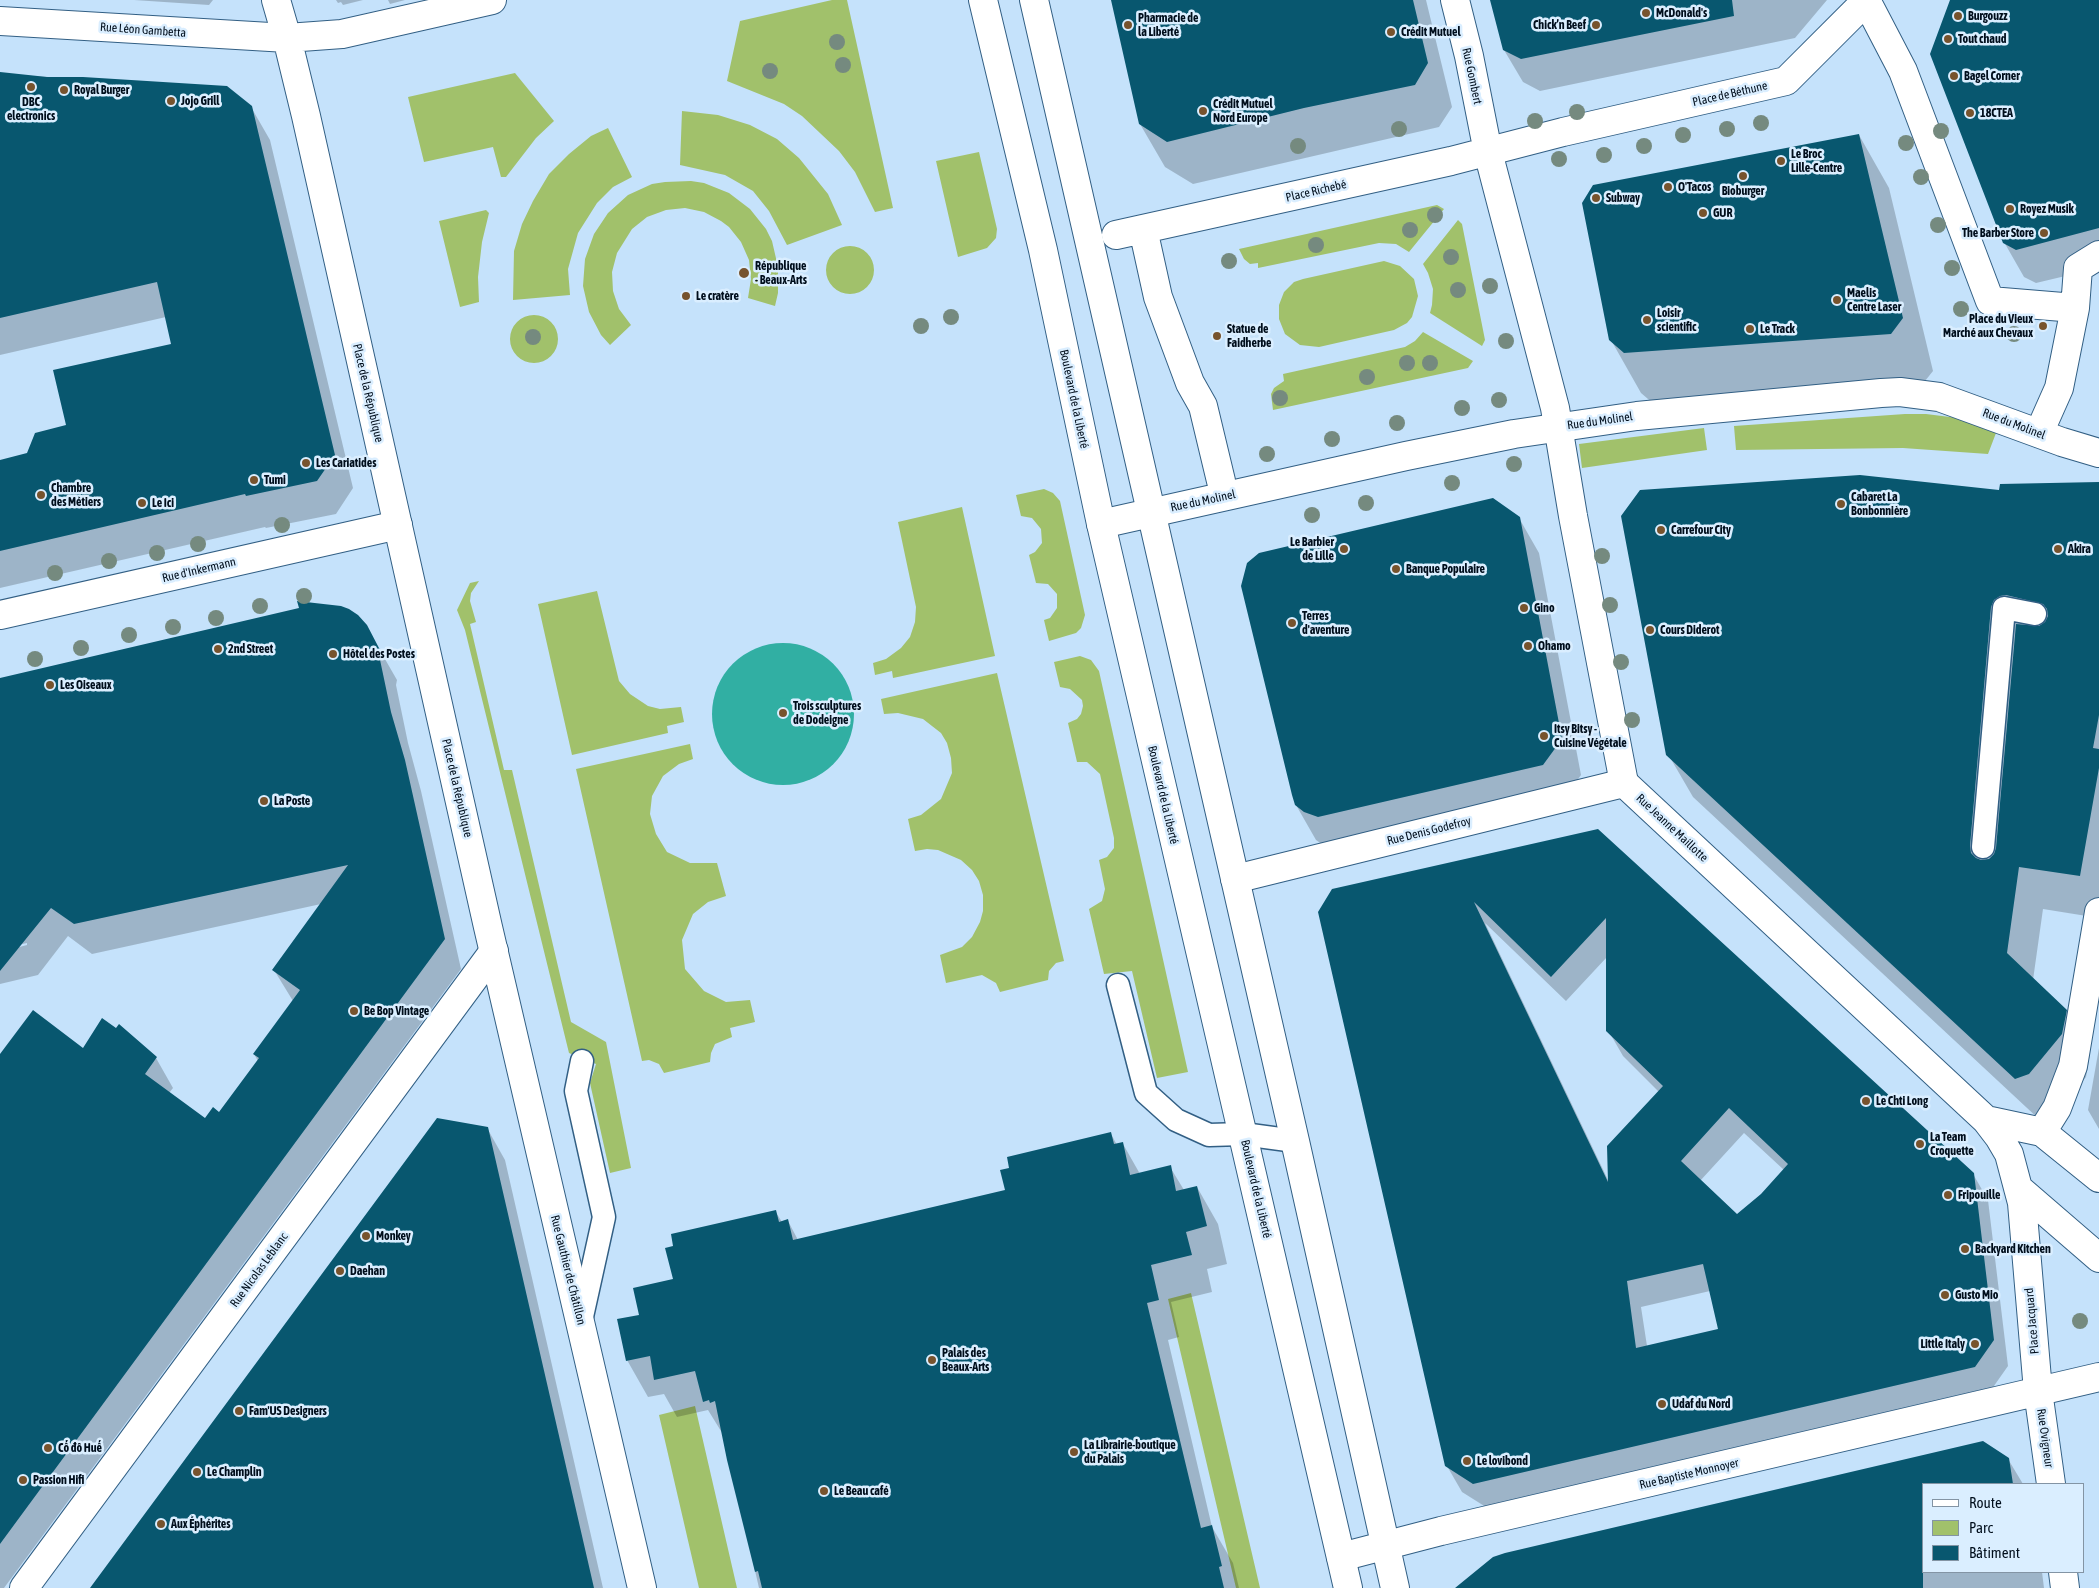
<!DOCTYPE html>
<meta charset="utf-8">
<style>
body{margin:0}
#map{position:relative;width:2099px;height:1588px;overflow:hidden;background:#c5e2fb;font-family:"Asap Condensed",sans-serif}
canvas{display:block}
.legend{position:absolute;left:1922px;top:1483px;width:162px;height:90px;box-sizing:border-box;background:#daeeff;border:1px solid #8394a4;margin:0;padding:6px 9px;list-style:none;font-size:15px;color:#000e1c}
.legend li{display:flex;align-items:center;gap:10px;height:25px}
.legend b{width:25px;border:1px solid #8394a4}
</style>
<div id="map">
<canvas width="2099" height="1588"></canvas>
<ul class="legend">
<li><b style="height:6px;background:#fff"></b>Route</li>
<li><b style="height:14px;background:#a1c16b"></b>Parc</li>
<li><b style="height:14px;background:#08576f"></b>Bâtiment</li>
</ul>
</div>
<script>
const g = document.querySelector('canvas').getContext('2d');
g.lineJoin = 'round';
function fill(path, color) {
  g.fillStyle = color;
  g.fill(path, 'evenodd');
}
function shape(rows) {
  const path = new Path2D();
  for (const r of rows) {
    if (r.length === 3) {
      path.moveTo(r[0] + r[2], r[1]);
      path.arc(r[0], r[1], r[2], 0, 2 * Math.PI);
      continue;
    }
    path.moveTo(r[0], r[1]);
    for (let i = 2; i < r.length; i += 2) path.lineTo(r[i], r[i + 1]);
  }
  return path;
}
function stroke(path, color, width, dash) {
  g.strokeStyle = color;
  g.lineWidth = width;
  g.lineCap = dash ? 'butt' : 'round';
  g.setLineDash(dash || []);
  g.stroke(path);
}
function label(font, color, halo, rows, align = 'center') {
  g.font = font + ' "Asap Condensed",sans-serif';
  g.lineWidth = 5;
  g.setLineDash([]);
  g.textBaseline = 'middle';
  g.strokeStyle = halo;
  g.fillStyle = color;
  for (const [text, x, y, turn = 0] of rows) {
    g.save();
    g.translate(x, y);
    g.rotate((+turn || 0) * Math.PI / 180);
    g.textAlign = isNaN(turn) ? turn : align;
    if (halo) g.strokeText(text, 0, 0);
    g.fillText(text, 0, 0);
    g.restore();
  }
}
fill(shape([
 [832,0,847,0,893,208,875,212,855,172,839,151,802,116,784,104,727,81,740,21],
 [515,73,554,121,536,138,506,177,501,177,493,147,424,162,408,97],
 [682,111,718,115,750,125,777,139,799,158,828,194,842,225,787,245,769,211,753,191,725,175,680,165],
 [608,128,632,177,613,187,597,203,578,233,568,269,570,295,513,300,514,251,522,224,533,201,549,174,569,154,591,136],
 [979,152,997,229,996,238,987,248,958,257,936,161],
 [691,181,704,183,729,193,750,209,766,229,772,241,778,267,778,293,775,306,748,298,751,279,749,260,741,242,729,227,721,221,704,212,685,208,666,210,647,217,632,229,617,253,612,272,613,291,619,309,631,325,610,345,601,335,589,312,583,286,585,259,594,234,608,213,628,195,652,184,665,182],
 [1437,205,1444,209,1409,252,1396,244,1379,243,1258,268,1258,263,1250,264,1244,259,1239,249],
 [486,210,489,213,482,242,478,277,479,302,460,307,439,221],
 [1458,220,1462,224,1485,340,1482,346,1430,313,1432,305,1433,289,1428,273,1423,264],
 [850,270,24],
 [1384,261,1400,266,1414,279,1418,296,1412,317,1407,323,1394,330,1319,347,1300,345,1285,334,1279,319,1279,305,1284,292,1294,282,1303,279],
 [534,339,24],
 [1423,332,1473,361,1468,368,1273,410,1271,394,1274,388,1284,381,1283,374,1405,347,1415,341],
 [1905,414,1926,414,1958,418,1996,433,1988,454,1903,448,1736,450,1734,426],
 [1704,428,1707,450,1582,468,1579,444],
 [1044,489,1053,493,1060,501,1085,615,1081,628,1076,633,1049,641,1044,620,1050,618,1057,608,1057,594,1048,584,1036,583,1029,555,1035,552,1042,543,1041,529,1032,518,1021,516,1016,495],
 [962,507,995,656,893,678,892,671,875,675,873,663,886,659,901,648,910,637,915,622,916,607,898,522],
 [479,581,471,593,470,601,476,622,470,624,504,770,512,770,571,1022,606,1042,631,1168,610,1173,590,1083,596,1064,569,1053,465,630,457,610,470,583],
 [597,591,619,681,630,694,648,706,660,709,681,707,684,722,667,726,668,733,572,755,538,604],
 [1080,656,1091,660,1099,671,1188,1072,1157,1078,1132,971,1104,974,1089,909,1102,901,1105,889,1099,860,1107,857,1114,848,1114,838,1100,774,1087,762,1077,762,1068,723,1077,719,1081,714,1083,706,1082,700,1070,689,1060,687,1054,662],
 [997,673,1064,961,1056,963,1049,971,1048,980,1000,992,996,983,982,975,946,983,940,955,962,947,972,937,980,922,983,911,983,895,979,881,972,870,961,860,938,850,927,849,915,851,908,819,921,815,941,799,952,773,951,758,947,743,941,733,923,719,898,713,884,714,881,699],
 [690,744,693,759,679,764,663,776,652,796,650,814,656,834,667,852,690,863,717,863,726,896,708,902,693,914,682,940,685,969,704,991,726,1002,750,1000,755,1022,730,1028,732,1037,715,1044,711,1053,710,1062,664,1073,659,1064,649,1060,642,1061,576,769],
 [1191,1293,1260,1588,1236,1588,1168,1299],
 [695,1406,737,1588,699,1588,659,1415]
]), '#a1c16b');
fill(shape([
 [783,714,71]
]), '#31afa3');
fill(shape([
 [134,0,213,0,209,5],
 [336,0,363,0,343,5,341,2,338,3],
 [388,0,405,0,390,4],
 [1112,0,1426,0,1452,107,1439,127,1193,184,1165,167,1140,124],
 [1492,0,1827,0,1795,38,1540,91,1523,82,1504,50],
 [1952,0,2099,0,2099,268,2036,283,2024,277,2004,242],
 [0,74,228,88,251,107,270,140,353,488,336,514,266,528,265,527,0,588,0,461,28,455,173,345,166,317,0,355],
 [1859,135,1889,188,1933,371,1921,386,1655,405,1641,393,1611,340],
 [2000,491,2099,498,2099,918,2043,909,2033,980,2066,1011,2090,1054,2086,1077,2054,1117,2041,1121,1693,797,1668,754],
 [1519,518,1539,553,1581,775,1563,800,1326,847,1316,840,1296,805],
 [366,626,397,680,396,685,408,743,421,791,461,969,4,1588,0,1588,0,1056,83,1049,156,1058,173,1088,169,1093,205,1120,219,1113,258,1061,254,1054,293,1001,274,970,321,904,92,954,68,936,38,975,0,984,0,952,27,945,27,943,0,949,0,680],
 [1597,830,1973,1174,1988,1200,2008,1366,1989,1393,1489,1509,1462,1492,1447,1466,1333,890],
 [1485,923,1566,1001,1607,957,1608,1030,1623,1056,1659,1092,1609,1182],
 [1744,1133,1784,1170,1762,1195,1737,1216,1700,1181],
 [1710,1291,1720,1330,1647,1346,1641,1307],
 [2099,1048,2099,1129,2088,1110],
 [487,1128,505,1160,603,1588,91,1588],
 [1111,1134,1117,1145,1123,1144,1140,1174,1170,1167,1184,1190,1197,1187,1218,1224,1227,1264,1207,1269,1212,1292,1171,1302,1179,1337,1168,1340,1212,1527,1233,1563,1239,1588,759,1588,724,1436,708,1410,677,1417,664,1394,648,1397,627,1360,641,1316,674,1280,775,1211,782,1222,788,1221,798,1240,1006,1191],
 [2008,1459,2023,1484,1923,1484,1923,1572,2042,1572,2044,1588,1478,1588]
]), '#0003');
fill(shape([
 [1111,0,1413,0,1428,63,1415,85,1304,108,1167,142,1139,124],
 [1490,0,1732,0,1734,16,1521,59,1503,50],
 [1950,0,2099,0,2099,228,2016,250,2003,243,1930,54],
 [0,72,47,77,83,77,227,86,252,106,335,455,317,481,246,496,245,494,0,551,0,460,27,453,35,433,66,425,53,370,171,344,157,282,0,318],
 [1859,134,1903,318,1891,334,1624,353,1609,340,1582,203,1593,185],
 [1860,475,1999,490,2000,484,2099,482,2099,715,2093,748,2099,749,2099,768,2080,876,2019,867,2007,953,2067,1010,2062,1034,2029,1074,2015,1079,1666,755,1621,516,1640,490],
 [2006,595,2043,604,2047,609,2048,616,2045,622,2039,626,2016,624,1996,848,1994,854,1989,859,1981,860,1976,858,1971,853,1970,846,1991,607,1994,600,2000,596],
 [1493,498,1520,517,1562,739,1543,765,1318,817,1304,812,1295,805,1292,795,1241,586,1247,563,1259,553],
 [297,601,341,606,349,609,358,615,367,625,380,650,379,655,391,712,405,760,445,939,0,1544,0,1054,33,1010,83,1048,102,1018,116,1028,119,1024,157,1057,145,1074,205,1118,213,1107,219,1112,259,1058,253,1054,300,990,272,970,348,865,74,924,51,908,0,971,0,678,299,608],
 [1598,829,1974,1173,1994,1340,1975,1367,1473,1484,1445,1466,1318,912,1332,889],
 [1474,902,1551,977,1606,918,1606,1031,1663,1086,1607,1146,1608,1182],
 [1729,1108,1788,1164,1761,1194,1737,1214,1681,1161],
 [1703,1264,1718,1329,1636,1348,1627,1281],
 [437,1118,488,1127,594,1588,90,1588],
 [1111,1132,1114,1144,1123,1142,1130,1175,1171,1165,1176,1191,1197,1186,1207,1226,1186,1232,1192,1255,1151,1265,1159,1300,1147,1303,1201,1528,1212,1525,1222,1566,1219,1567,1224,1588,762,1588,758,1571,755,1572,727,1460,715,1401,710,1403,709,1400,703,1402,695,1371,654,1380,650,1356,626,1361,617,1319,639,1315,633,1288,673,1279,665,1248,673,1246,671,1234,776,1210,779,1222,788,1219,793,1240,1005,1190,1000,1170,1009,1168,1007,1157],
 [1983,1441,2009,1458,2013,1484,1923,1484,1923,1588,1455,1588,1493,1557,1505,1553]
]), '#08576f');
const service = shape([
 [1983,847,2004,608,2035,614],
 [1118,985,1146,1093,1176,1120,1209,1135,1243,1134,1295,1141],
 [581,1321,604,1217,576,1091,582,1061]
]);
const pedestrian = shape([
 [1455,0,1469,56,1488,152,1555,408,1573,516,1624,783],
 [1866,0,1903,71,1990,301,2075,308],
 [1116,235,1143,229],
 [2039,433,2059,388,2075,308,2078,268,2099,255],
 [1221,481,1203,406,1190,383,1158,297,1143,229,1451,161,1563,132,1786,81,1867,0]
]);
const minor = shape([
 [276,0,287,38],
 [0,615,398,525],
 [1235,879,1624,783,1986,1120,1999,1137,2009,1154,2022,1203,2038,1391,2051,1484],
 [1986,1120,2042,1132,2099,1178],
 [2042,1132,2057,1108,2073,1066,2099,912],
 [2018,1188,2099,1258],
 [1341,1557,1441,1531,2099,1377],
 [2063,1572,2065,1588],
 [24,1588,494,951]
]);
const tertiary = shape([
 [0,21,287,38,342,34,492,0],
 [287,38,306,116,488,927,642,1588],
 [1101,524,1406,456,1514,434,1637,416,1881,393,1900,392,1939,397,2062,442,2099,453]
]);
const secondary = shape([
 [983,0,1043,250,1101,524,1348,1588],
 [1034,0,1295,1141,1395,1588]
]);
stroke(service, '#325f84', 25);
stroke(pedestrian, '#325f84', 30);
stroke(minor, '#325f84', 30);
stroke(tertiary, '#325f84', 30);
stroke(secondary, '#325f84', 30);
stroke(service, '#fff', 22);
stroke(pedestrian, '#fff', 28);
stroke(minor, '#fff', 28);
stroke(tertiary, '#fff', 28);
stroke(secondary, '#fff', 28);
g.fillStyle = '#758a7f';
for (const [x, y] of [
 [837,42],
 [843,65],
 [770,71],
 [1577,112],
 [1535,121],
 [1761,123],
 [1399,129],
 [1727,129],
 [1941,131],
 [1683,135],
 [1906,143],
 [1298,146],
 [1644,146],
 [1604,155],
 [1559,159],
 [1921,177],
 [1435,215],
 [1938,225],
 [1410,230],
 [1316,245],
 [1451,257],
 [1229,261],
 [1952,268],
 [1490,286],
 [1458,290],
 [1961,309],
 [951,317],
 [921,326],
 [2014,334],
 [533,337],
 [1506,341],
 [1407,363],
 [1430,363],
 [1367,377],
 [1280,398],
 [1499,400],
 [1462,408],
 [1397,423],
 [1332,439],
 [1267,454],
 [1514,464],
 [1452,483],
 [1366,503],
 [1312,515],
 [282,525],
 [198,544],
 [157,553],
 [1602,556],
 [109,561],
 [55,573],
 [304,596],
 [1610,605],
 [260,606],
 [216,618],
 [173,627],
 [129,635],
 [81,648],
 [35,659],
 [1621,662],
 [1632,720],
 [2080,1321]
]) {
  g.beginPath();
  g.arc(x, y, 8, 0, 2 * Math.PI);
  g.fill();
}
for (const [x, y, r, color] of [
 [1646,13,5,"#77532d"],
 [1958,16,5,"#77532d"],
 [1128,25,5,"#77532d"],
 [1596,25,5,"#77532d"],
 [1391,32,5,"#77532d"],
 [1948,39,5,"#77532d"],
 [1954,76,5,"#77532d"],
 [31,87,5,"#77532d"],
 [64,90,5,"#77532d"],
 [171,101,5,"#77532d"],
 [1203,111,5,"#77532d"],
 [1970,113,5,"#77532d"],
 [1781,161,5,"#77532d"],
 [1743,176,5,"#77532d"],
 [1668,187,5,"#77532d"],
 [1596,198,5,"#77532d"],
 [2010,209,5,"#77532d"],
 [1703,213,5,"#77532d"],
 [2044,233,5,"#77532d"],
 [744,273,6,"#77532d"],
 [686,296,5,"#77532d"],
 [1837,300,5,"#77532d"],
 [1647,320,5,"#77532d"],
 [2043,326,5,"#77532d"],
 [1750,329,5,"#77532d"],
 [1217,336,5,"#77532d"],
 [306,463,5,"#77532d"],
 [254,480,5,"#77532d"],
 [41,495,5,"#77532d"],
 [142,503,5,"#77532d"],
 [1841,504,5,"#77532d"],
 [1661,530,5,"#77532d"],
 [1344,549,5,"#77532d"],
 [2058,549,5,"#77532d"],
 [1396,569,5,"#77532d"],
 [1524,608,5,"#77532d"],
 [1292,623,5,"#77532d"],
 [1650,630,5,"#77532d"],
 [1528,646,5,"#77532d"],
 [218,649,5,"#77532d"],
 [333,654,5,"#77532d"],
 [50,685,5,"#77532d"],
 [783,713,5,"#77532d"],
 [1544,736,5,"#77532d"],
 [264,801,5,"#77532d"],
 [354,1011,5,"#77532d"],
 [1866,1101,5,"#77532d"],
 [1920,1144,5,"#77532d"],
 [1948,1195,5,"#77532d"],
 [366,1236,5,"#77532d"],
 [1965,1249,5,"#77532d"],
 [340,1271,5,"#77532d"],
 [1945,1295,5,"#77532d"],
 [1975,1344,5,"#77532d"],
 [932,1360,5,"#77532d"],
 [1662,1404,5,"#77532d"],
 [239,1411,5,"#77532d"],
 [48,1448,5,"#77532d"],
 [1074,1452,5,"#77532d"],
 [1467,1461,5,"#77532d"],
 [197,1472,5,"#77532d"],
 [23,1480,5,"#77532d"],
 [824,1491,5,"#77532d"],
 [161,1524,5,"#77532d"]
]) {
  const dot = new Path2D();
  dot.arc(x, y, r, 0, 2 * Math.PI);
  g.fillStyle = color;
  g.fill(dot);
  stroke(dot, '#daeeff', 2);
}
label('bold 12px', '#000e1c', '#daeeff', [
 ["McDonald's",1656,13],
 ["Burgouzz",1968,16],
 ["Pharmacie de",1138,18],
 ["la Liberté",1138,32],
 ["Chick’n Beef",1586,25,"right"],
 ["Crédit Mutuel",1401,32],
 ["Tout chaud",1958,39],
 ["Bagel Corner",1964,76],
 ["Royal Burger",74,90],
 ["Jojo Grill",181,101],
 ["DBC",31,102,"center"],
 ["electronics",31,116,"center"],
 ["Crédit Mutuel",1213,104],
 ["Nord Europe",1213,118],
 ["18CTEA",1980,113],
 ["Le Broc",1791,154],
 ["Lille-Centre",1791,168],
 ["O'Tacos",1678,187],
 ["Bioburger",1743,191,"center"],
 ["Subway",1606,198],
 ["Royez Musik",2020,209],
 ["GUR",1713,213],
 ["The Barber Store",2034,233,"right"],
 ["République",755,266],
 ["- Beaux-Arts",755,280],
 ["Maelis",1847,293],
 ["Centre Laser",1847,307],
 ["Le cratère",696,296],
 ["Loisir",1657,313],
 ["scientific",1657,327],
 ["Place du Vieux",2033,319,"right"],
 ["Marché aux Chevaux",2033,333,"right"],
 ["Statue de",1227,329],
 ["Faidherbe",1227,343],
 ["Le Track",1760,329],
 ["Les Cariatides",316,463],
 ["Tumi",264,480],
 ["Chambre",51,488],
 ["des Métiers",51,502],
 ["Cabaret La",1851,497],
 ["Bonbonnière",1851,511],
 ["Le Ici",152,503],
 ["Carrefour City",1671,530],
 ["Le Barbier",1334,542,"right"],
 ["de Lille",1334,556,"right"],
 ["Akira",2068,549],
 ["Banque Populaire",1406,569],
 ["Gino",1534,608],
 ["Terres",1302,616],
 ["d'aventure",1302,630],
 ["Cours Diderot",1660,630],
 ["Ohamo",1538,646],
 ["2nd Street",228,649],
 ["Hôtel des Postes",343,654],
 ["Les Oiseaux",60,685],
 ["Trois sculptures",793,706],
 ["de Dodeigne",793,720],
 ["Itsy Bitsy -",1554,729],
 ["Cuisine Végétale",1554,743],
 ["La Poste",274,801],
 ["Be Bop Vintage",364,1011],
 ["Le Chti Long",1876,1101],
 ["La Team",1930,1137],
 ["Croquette",1930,1151],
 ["Fripouille",1958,1195],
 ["Monkey",376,1236],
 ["Backyard Kitchen",1975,1249],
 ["Daehan",350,1271],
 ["Gusto Mio",1955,1295],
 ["Little Italy",1965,1344,"right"],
 ["Palais des",942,1353],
 ["Beaux-Arts",942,1367],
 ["Udaf du Nord",1672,1404],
 ["Fam'US Designers",249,1411],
 ["La Librairie-boutique",1084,1445],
 ["du Palais",1084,1459],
 ["Cố đô Huế",58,1448],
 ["Le lovibond",1477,1461],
 ["Le Champlin",207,1472],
 ["Passion Hifi",33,1480],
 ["Le Beau café",834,1491],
 ["Aux Éphérites",171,1524]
], 'left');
label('12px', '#000e1c', '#daeeff', [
 ["Rue Léon Gambetta",143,30,4],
 ["Rue Gombert",1472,76,78],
 ["Place de Béthune",1730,94,-13],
 ["Place Richebé",1316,191,-13],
 ["Place de la République",368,393,77],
 ["Boulevard de la Liberté",1074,399,78],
 ["Rue du Molinel",1600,421,-8],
 ["Rue du Molinel",2014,424,21],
 ["Rue du Molinel",1203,501,-12],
 ["Rue d'Inkermann",199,570,-13],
 ["Place de la République",457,788,77],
 ["Boulevard de la Liberté",1163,795,77],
 ["Rue Jeanne Maillotte",1672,828,43],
 ["Rue Denis Godefroy",1429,831,-14],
 ["Boulevard de la Liberté",1256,1189,77],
 ["Rue Nicolas Leblanc",259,1270,-54],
 ["Rue Gauthier de Châtillon",568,1270,76],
 ["Place Jacquard",2032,1321,-95],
 ["Rue Ovigneur",2045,1438,82],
 ["Rue Baptiste Monnoyer",1689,1474,-13]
]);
</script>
